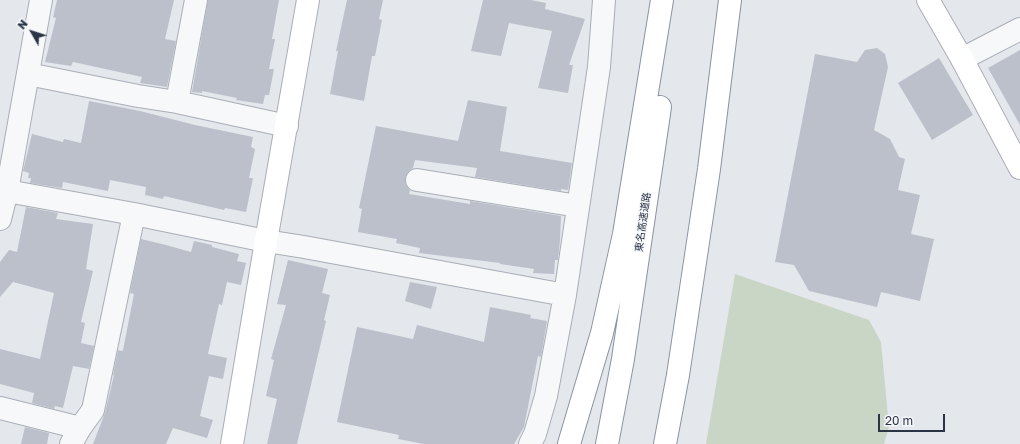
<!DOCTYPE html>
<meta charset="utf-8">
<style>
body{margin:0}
#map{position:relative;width:1020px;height:444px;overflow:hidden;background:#e4e7ec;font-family:"Golos Text",sans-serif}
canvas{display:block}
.north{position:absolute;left:12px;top:12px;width:40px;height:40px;-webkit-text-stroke:3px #f4f6f9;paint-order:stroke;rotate:309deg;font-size:11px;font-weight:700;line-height:16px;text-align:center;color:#2b3445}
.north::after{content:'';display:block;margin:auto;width:14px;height:18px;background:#2b3445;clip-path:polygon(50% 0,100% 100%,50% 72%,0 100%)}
.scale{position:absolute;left:878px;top:414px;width:67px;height:18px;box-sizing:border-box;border:2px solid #2b3445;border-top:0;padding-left:5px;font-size:12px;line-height:14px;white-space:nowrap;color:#2b3445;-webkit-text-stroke:3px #f4f6f9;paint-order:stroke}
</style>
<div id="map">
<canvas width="1020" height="444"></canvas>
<div class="north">N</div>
<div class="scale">20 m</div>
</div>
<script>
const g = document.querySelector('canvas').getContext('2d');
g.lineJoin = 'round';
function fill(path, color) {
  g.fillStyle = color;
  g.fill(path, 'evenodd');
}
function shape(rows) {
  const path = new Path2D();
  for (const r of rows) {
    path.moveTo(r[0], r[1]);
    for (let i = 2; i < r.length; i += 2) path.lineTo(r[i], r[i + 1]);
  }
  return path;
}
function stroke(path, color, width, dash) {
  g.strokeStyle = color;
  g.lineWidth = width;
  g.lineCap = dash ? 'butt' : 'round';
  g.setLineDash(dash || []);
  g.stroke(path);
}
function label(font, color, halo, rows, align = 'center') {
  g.font = font + ' "Golos Text","Noto Sans JP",sans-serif';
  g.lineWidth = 3;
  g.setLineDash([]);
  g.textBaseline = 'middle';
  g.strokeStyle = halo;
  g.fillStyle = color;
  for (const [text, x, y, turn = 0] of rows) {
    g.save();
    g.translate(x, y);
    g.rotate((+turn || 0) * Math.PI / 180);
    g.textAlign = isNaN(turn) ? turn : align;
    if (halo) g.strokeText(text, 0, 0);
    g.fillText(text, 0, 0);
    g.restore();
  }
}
fill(shape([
 [735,274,869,320,881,342,889,427,884,444,706,444]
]), '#c9d6c5');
fill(shape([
 [57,0,174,0,165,39,176,41,167,87,140,83,142,77,73,62,71,66,45,62,56,18,53,17],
 [208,0,279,0,272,39,275,39,269,69,274,69,269,95,265,95,263,104,236,100,237,98,202,91,202,93,192,92],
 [347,0,383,0,379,19,382,20,375,56,372,56,364,101,330,94,338,51,336,51],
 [483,0,531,0,546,3,545,9,585,19,569,65,573,65,568,93,538,88,552,31,509,23,501,56,471,51],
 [877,48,885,54,888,67,874,130,890,139,899,157,905,159,898,190,920,195,911,234,934,239,920,301,881,292,877,307,809,291,794,265,775,262,815,54,857,62,865,50],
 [1020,50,1020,125,988,68],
 [939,58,973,115,932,140,898,83],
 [468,100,507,107,500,151,572,163,568,190,561,189,561,191,475,177,477,168,415,160,413,168,408,172,405,178,406,185,410,190,409,194,470,204,470,201,561,216,560,240,558,260,555,260,554,274,533,273,534,269,500,264,500,263,419,253,420,248,396,243,397,239,358,232,362,209,359,208,376,126,458,141],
 [89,101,140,111,195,125,253,137,251,147,255,149,249,178,253,178,246,212,225,208,224,210,164,196,163,199,145,195,146,187,110,180,108,191,63,182,62,188,30,183,31,178,28,178,29,173,23,171,32,134,63,142,64,139,81,143],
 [26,207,58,213,56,219,93,224,86,269,93,271,81,322,85,323,81,343,94,346,89,369,73,366,63,408,55,406,54,409,32,403,34,393,0,384,0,349,40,359,54,293,13,282,0,297,0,262,9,250,17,252],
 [141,239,166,245,191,252,194,241,212,245,212,247,239,254,237,261,246,263,241,285,227,282,222,305,219,304,208,354,227,358,223,379,209,376,200,416,213,420,207,438,173,428,166,444,93,444,105,413,114,375,113,375,118,350,122,351,123,350,134,294,130,293],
 [288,260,328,269,322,293,330,295,324,320,326,321,297,444,267,444,277,399,266,396,274,360,271,359,286,305,277,304],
 [410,282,437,287,431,309,405,301],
 [490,307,531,315,530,318,547,321,541,357,538,356,524,427,514,444,424,444,398,439,399,435,337,422,357,327,413,339,417,325,484,342],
 [25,427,49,433,47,444,21,444]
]), '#bbc0ca');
const street = shape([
 [962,59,1020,29],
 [28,74,138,96,177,102,287,126],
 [177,102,196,0],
 [417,180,578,206],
 [7,191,134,214,266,241,304,247,565,295],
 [0,219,7,191,41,0],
 [0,408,80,428],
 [71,444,80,428,93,410,134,214],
 [530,444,535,434,546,396,565,295,599,67,604,0]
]);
const secondary = shape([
 [928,0,962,59,1020,168],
 [232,444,266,241,308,0]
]);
const highway = shape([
 [569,444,602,333,624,234,662,0],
 [607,444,623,359,660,107],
 [665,444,678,375,709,169,730,0]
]);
stroke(street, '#a9aeb7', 24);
stroke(secondary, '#a9aeb7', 24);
stroke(highway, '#8b94a3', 24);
stroke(street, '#f7f8fa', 22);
stroke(secondary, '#fff', 22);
stroke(highway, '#fff', 22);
label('10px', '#2b3445', '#f4f6f9', [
 ["東名高速道路",643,222,-82]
]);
</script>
